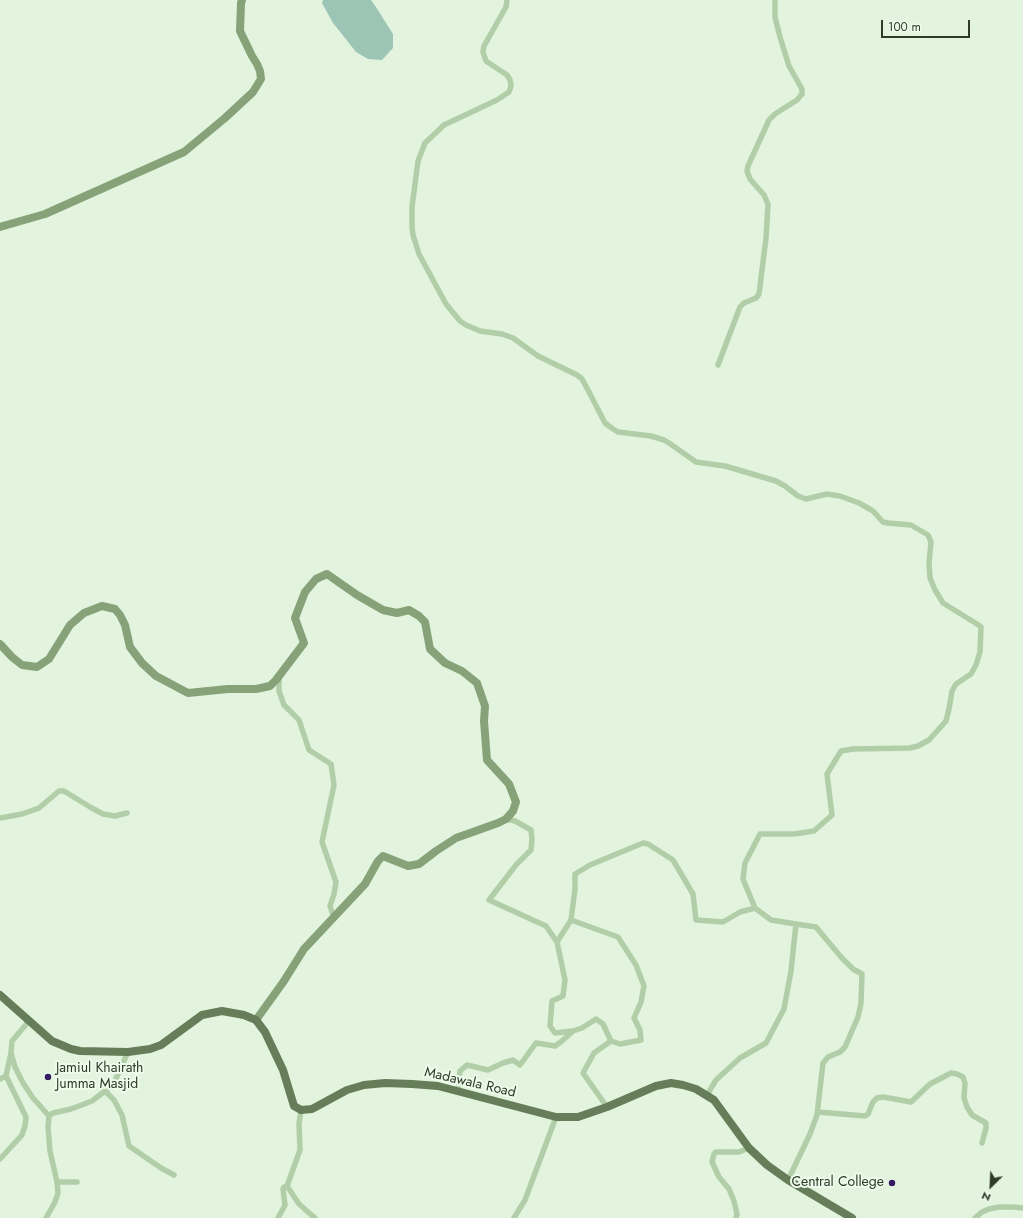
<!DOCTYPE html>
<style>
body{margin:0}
#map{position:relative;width:1023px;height:1218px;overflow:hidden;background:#e2f4dd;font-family:Jost,sans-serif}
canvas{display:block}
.north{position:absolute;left:971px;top:1166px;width:40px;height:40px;-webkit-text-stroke:3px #edfbeb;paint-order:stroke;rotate:204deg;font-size:11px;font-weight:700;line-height:16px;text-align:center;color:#2f3a29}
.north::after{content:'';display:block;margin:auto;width:14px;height:18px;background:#2f3a29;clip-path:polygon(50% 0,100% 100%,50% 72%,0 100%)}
.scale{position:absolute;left:881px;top:20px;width:89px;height:18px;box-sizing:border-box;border:2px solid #2f3a29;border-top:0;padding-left:5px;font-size:12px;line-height:14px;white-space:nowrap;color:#2f3a29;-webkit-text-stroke:3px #edfbeb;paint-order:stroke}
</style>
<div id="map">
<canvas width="1023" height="1218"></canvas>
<div class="north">N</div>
<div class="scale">100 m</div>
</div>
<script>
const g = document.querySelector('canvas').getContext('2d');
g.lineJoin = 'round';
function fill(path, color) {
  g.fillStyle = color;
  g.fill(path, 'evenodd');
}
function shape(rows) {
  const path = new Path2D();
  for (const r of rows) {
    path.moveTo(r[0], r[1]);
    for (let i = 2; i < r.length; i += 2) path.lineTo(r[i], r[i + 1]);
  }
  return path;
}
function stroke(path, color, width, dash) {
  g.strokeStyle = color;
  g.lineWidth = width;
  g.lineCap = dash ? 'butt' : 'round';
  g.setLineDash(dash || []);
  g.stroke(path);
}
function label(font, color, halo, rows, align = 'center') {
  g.font = font + ' Jost,sans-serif';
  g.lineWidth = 4;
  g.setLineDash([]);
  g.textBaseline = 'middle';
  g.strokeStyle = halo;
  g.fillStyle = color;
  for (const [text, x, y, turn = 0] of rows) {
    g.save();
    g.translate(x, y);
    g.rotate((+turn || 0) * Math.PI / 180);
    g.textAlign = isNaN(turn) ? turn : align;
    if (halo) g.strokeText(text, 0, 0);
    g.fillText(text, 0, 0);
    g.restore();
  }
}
fill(shape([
 [323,0,371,0,376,7,393,34,393,48,382,60,368,59,356,52,333,23,322,3]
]), '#9cc5b6');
stroke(shape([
 [507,0,506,7,484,46,483,52,486,61,507,75,510,80,511,86,509,92,497,100,444,125,425,143,418,161,412,207,412,227,413,235,419,254,446,304,460,321,466,325,480,331,502,334,513,338,538,356,577,375,582,379,589,392,605,423,613,429,618,432,651,436,664,440,669,443,696,462,725,466,776,481,785,486,798,496,806,499,827,494,840,496,859,503,873,511,883,522,888,523,911,525,928,535,931,542,929,563,930,578,935,590,943,603,977,624,981,627,980,652,976,665,971,674,956,684,952,691,949,709,946,721,929,740,918,746,910,748,853,749,841,751,827,774,832,815,814,831,794,834,760,834,745,863,743,879,755,908,771,920,796,924,791,971,784,1009,766,1043,740,1058,716,1080,707,1095],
 [718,365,740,307,744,303,756,298,759,294,766,238,768,204,764,195,750,179,747,171,748,166,769,120,775,114,797,100,802,94,802,89,789,66,780,37,775,17,775,0],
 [279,676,279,691,284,705,299,720,309,750,331,764,334,785,322,842,336,882,334,894,330,906,334,918],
 [0,818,22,814,39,808,59,791,64,791,90,807,103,814,115,816,127,813],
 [506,819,515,821,531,830,532,839,531,850,516,865,489,900,546,926,557,942],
 [571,920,557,942,565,980,563,996,552,1001,550,1026,555,1033,573,1031],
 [29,1021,12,1041,11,1053,15,1067,23,1083,33,1098,49,1116,48,1127,50,1151,57,1182,58,1193,55,1202,46,1218],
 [0,1079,6,1076],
 [105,1091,114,1100,122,1115,129,1146,161,1168,174,1175],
 [458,1091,460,1071,467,1065,488,1070,503,1063,513,1060,520,1065,536,1043,555,1046,562,1041,573,1031,582,1028,596,1019,603,1024,611,1041,620,1044,641,1040,640,1030,634,1018,641,1002,644,986,636,965,618,937,571,920,575,889,575,874,590,865,643,843,648,844,673,860,693,894,696,920,723,922,740,912,755,908],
 [607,1107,583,1073,594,1053,611,1041],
 [818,1112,865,1116,868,1114,873,1102,877,1098,883,1097,911,1102,930,1084,951,1073,957,1074,963,1077,965,1083,964,1098,967,1107,972,1115,986,1123,986,1128,982,1143],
 [49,1116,53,1113,71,1109,92,1101,105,1091,114,1083,128,1052],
 [0,1159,22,1135,25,1126,26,1117,6,1076,11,1053],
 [788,1180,810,1134,817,1115,823,1063,828,1057,840,1052,845,1047,858,1017,861,1003,862,974,853,969,841,957,816,927,796,924],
 [57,1182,77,1182],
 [287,1186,299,1204,315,1218],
 [278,1218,285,1205,283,1189,284,1187,287,1186,300,1150,299,1124,301,1110],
 [514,1218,525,1200,556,1117],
 [736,1218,737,1214,734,1201,729,1189,719,1177,712,1162,714,1154,716,1152,739,1152,749,1148],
 [975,1218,982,1212,989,1209,999,1207,1013,1207,1023,1208]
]), '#b1cea8', 5.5);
stroke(shape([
 [0,227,45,214,184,152,225,118,253,92,261,79,260,71,257,64,252,56,240,31,241,3,242,0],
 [0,644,12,657,22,665,37,667,49,659,70,625,84,613,102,606,115,609,120,615,125,625,130,647,142,663,156,676,188,693,228,689,256,689,270,686,276,680,304,643,295,618,305,592,316,579,327,574,357,595,383,610,397,613,409,610,419,616,425,622,430,649,445,663,462,671,477,683,485,706,484,721,487,760,509,784,516,802,513,811,506,819,498,823,456,838,436,851,419,864,408,866,383,856,378,861,365,884,304,949,284,981,256,1020]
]), '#87a279', 8);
stroke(shape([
 [0,995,52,1041,71,1049,80,1051,128,1052,150,1049,161,1045,202,1015,222,1011,244,1015,256,1020,265,1032,283,1070,294,1106,301,1110,312,1109,347,1090,364,1085,385,1083,412,1084,438,1086,556,1117,578,1117,607,1107,656,1086,671,1083,683,1085,696,1089,714,1100,749,1148,767,1165,788,1180,852,1218]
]), '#667d59', 8);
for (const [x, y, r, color] of [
 [48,1077,4,"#331b5f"],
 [892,1183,4,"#331b5f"]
]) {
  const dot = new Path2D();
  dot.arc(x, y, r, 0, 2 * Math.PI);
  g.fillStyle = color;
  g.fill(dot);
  stroke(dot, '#edfbeb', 1.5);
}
label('14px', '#2f3a29', '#edfbeb', [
 ["Jamiul Khairath",56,1069],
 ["Jumma Masjid",56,1085],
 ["Central College",884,1183,"right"]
], 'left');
label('14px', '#2f3a29', '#edfbeb', [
 ["Madawala Road",470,1083,13]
]);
</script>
